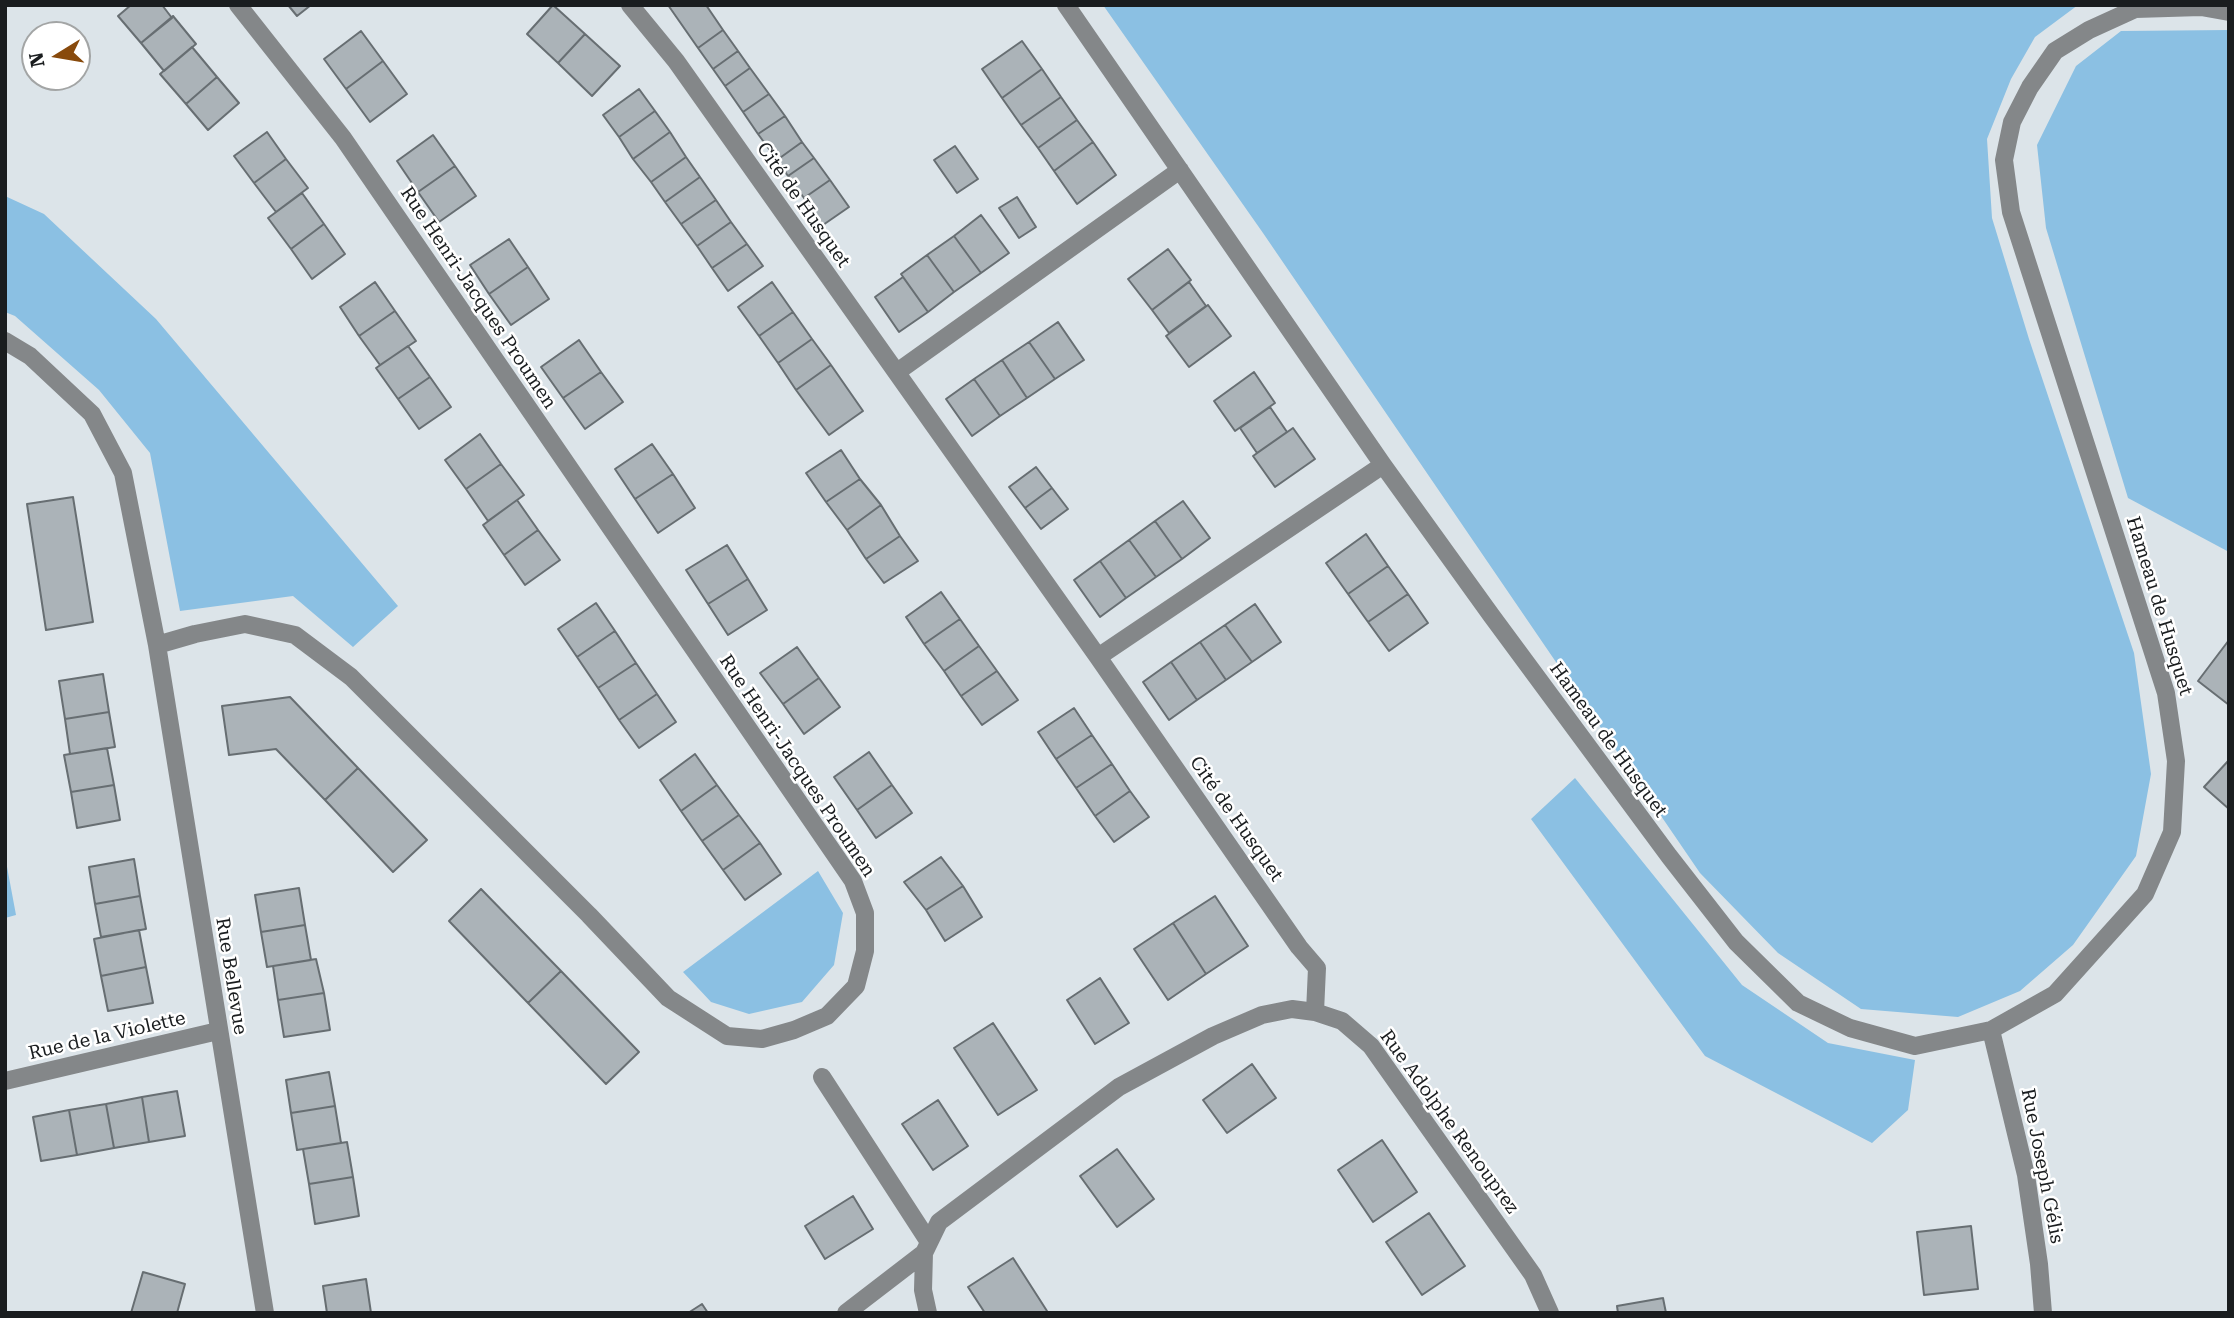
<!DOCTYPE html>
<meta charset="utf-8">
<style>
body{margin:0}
#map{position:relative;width:2234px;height:1318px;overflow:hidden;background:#dce4e9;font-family:"Roboto Serif",serif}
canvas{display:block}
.frame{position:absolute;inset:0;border:7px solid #1a1d1f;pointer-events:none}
.north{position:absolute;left:21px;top:21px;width:70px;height:70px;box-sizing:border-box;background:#fff;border:2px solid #a3a5a5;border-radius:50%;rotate:259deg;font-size:19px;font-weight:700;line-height:28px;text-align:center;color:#1a1d1f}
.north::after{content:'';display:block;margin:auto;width:24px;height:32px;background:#884a0c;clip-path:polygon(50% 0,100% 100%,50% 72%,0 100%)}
</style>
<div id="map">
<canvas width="2234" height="1318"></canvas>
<div class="frame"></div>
<div class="north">N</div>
</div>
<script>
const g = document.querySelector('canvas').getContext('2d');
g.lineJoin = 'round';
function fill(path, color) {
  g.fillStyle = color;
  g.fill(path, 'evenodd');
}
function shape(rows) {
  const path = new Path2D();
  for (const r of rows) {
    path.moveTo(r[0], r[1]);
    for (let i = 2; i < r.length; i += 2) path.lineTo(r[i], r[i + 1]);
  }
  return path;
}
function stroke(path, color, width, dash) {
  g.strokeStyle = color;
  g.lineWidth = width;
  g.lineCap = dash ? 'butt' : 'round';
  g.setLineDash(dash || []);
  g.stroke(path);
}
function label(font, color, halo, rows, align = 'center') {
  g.font = font + ' "Roboto Serif",serif';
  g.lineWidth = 5;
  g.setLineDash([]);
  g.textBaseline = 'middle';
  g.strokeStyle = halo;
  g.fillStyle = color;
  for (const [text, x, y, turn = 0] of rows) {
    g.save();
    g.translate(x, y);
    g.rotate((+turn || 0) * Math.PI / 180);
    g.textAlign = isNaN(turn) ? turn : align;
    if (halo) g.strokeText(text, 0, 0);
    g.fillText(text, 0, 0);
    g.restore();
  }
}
fill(shape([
 [1103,5,2078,5,2035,37,2011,79,1987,139,1992,218,2029,339,2134,653,2151,774,2136,856,2073,945,2020,991,1958,1017,1861,1009,1778,953,1700,873,1263,233],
 [2229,30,2229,552,2128,498,2046,228,2037,145,2076,66,2121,31],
 [5,196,44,214,156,319,398,606,353,647,293,596,180,611,150,453,99,390,15,316,5,312],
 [1575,778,1742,985,1828,1043,1915,1060,1908,1110,1872,1143,1705,1056,1531,819],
 [5,856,16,915,5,918],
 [818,871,843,913,834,965,802,1002,749,1014,711,1002,683,972]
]), '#8bc0e3');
const building = shape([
 [131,5,162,5,172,18,141,43,118,16,131,5],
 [288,5,311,5,297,16,288,5],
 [553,5,585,34,558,63,527,34,553,5],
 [668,5,706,5,723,30,698,48,668,5],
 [173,16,196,44,164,71,141,43,173,16],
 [723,30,738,51,713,69,698,48,723,30],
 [361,31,383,61,346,89,324,59,361,31],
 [585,34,620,66,592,96,558,63,585,34],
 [1022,41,1042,69,1002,98,982,69,1022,41],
 [192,47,217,77,186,104,160,74,192,47],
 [738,51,750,68,725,86,713,69,738,51],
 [383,61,407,94,370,122,346,89,383,61],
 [750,68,769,94,743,112,725,86,750,68],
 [1042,69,1061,97,1021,125,1002,98,1042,69],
 [217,77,239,103,208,130,186,104,217,77],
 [639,89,655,111,619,137,603,115,639,89],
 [769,94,785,116,758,134,743,112,769,94],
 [1061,97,1077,120,1038,148,1021,125,1061,97],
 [655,111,670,132,633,159,619,137,655,111],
 [785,116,802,142,777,160,758,134,785,116],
 [1077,120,1093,142,1054,171,1038,148,1077,120],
 [267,132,286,159,254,183,234,156,267,132],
 [670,132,686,157,651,182,633,159,670,132],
 [433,135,455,166,418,192,397,161,433,135],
 [802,142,814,158,788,176,777,160,802,142],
 [1093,142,1116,175,1077,204,1054,171,1093,142],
 [955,146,978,179,957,193,934,160,955,146],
 [686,157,700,177,665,202,651,182,686,157],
 [814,158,830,180,804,198,788,176,814,158],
 [286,159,308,188,276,212,254,183,286,159],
 [455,166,476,196,439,222,418,192,455,166],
 [700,177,716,200,681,224,665,202,700,177],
 [830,180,849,207,823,225,804,198,830,180],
 [302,193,324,224,291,249,268,218,302,193],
 [1017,197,1036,227,1019,238,999,208,1017,197],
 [716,200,731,222,697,246,681,224,716,200],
 [981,215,1009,253,981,273,954,236,981,215],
 [731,222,747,244,712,268,697,246,731,222],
 [324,224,345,254,312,279,291,249,324,224],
 [954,236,981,273,954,292,927,255,954,236],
 [509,239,528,267,489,294,470,265,509,239],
 [747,244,763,266,728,291,712,268,747,244],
 [1168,249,1191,280,1152,310,1128,279,1168,249],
 [927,255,954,292,928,312,901,274,927,255],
 [528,267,549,299,511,325,489,294,528,267],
 [903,277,928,312,899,332,875,297,903,277],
 [375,282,395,311,359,336,340,307,375,282],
 [772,282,793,312,759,336,738,307,772,282],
 [1189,282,1206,306,1169,333,1152,310,1189,282],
 [1208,305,1231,336,1189,367,1166,336,1208,305],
 [395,311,416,341,380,365,359,336,395,311],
 [793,312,812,339,778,363,759,336,793,312],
 [1058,322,1084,360,1055,379,1029,342,1058,322],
 [812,339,831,365,796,390,778,363,812,339],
 [579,340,601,372,563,398,541,367,579,340],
 [1029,342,1055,379,1027,398,1002,360,1029,342],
 [408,346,430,377,398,399,376,368,408,346],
 [1002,360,1027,398,1000,416,974,379,1002,360],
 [831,365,863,411,829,435,796,390,831,365],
 [601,372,623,402,585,429,563,398,601,372],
 [1254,372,1275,403,1235,431,1214,401,1254,372],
 [430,377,451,407,419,429,398,399,430,377],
 [974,379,1000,416,972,436,946,399,974,379],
 [1270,407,1287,432,1257,453,1240,428,1270,407],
 [1293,428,1315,459,1275,487,1253,456,1293,428],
 [480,434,501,464,466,489,445,460,480,434],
 [652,444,673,474,635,499,615,469,652,444],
 [841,450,860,479,826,502,806,473,841,450],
 [501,464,524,495,488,521,466,489,501,464],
 [1036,467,1052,488,1025,508,1009,487,1036,467],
 [673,474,695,508,658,533,635,499,673,474],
 [860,479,881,505,847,530,826,502,860,479],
 [1052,488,1068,509,1041,529,1025,508,1052,488],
 [73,497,93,622,46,630,27,504,73,497],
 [517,500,538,530,504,555,483,525,517,500],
 [1183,501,1210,538,1182,559,1155,521,1183,501],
 [881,505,900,536,866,559,847,530,881,505],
 [1155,521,1182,559,1156,577,1129,540,1155,521],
 [538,530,560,560,525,585,504,555,538,530],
 [1366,534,1388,566,1348,594,1326,563,1366,534],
 [900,536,918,561,884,583,866,559,900,536],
 [1129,540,1156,577,1126,598,1100,561,1129,540],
 [727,545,748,579,708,604,686,570,727,545],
 [1100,561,1126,598,1100,617,1074,580,1100,561],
 [1388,566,1408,594,1368,622,1348,594,1388,566],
 [748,579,767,610,728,635,708,604,748,579],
 [941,592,960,619,924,644,906,617,941,592],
 [1408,594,1428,623,1389,651,1368,622,1408,594],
 [596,603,615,631,577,657,558,629,596,603],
 [1255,604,1281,642,1252,662,1225,625,1255,604],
 [960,619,979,646,944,671,924,644,960,619],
 [1225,625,1252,662,1226,680,1200,642,1225,625],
 [615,631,636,663,598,688,577,657,615,631],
 [2229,640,2229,705,2198,681,2229,640],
 [1200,642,1226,680,1197,700,1171,662,1200,642],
 [979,646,997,671,961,696,944,671,979,646],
 [797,647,819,678,783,704,760,673,797,647],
 [1171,662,1197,700,1169,720,1143,682,1171,662],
 [636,663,657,694,619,720,598,688,636,663],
 [997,671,1018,700,982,725,961,696,997,671],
 [103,674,109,712,65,719,59,681,103,674],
 [819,678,840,707,804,734,783,704,819,678],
 [657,694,676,722,639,748,619,720,657,694],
 [290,697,358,768,325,800,276,749,229,755,222,706,290,697],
 [1074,708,1092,735,1056,759,1038,732,1074,708],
 [109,712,115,747,70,754,65,719,109,712],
 [1092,735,1112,764,1076,788,1056,759,1092,735],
 [107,748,114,785,71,792,64,755,107,748],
 [869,752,892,785,857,810,834,777,869,752],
 [695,754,717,785,681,811,660,780,695,754],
 [2229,760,2229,809,2204,787,2229,760],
 [1112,764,1130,791,1095,816,1076,788,1112,764],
 [358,768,427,840,393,872,325,800,358,768],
 [114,785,120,820,77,828,71,792,114,785],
 [717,785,739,815,702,841,681,811,717,785],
 [892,785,912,813,876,838,857,810,892,785],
 [1130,791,1149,817,1114,842,1095,816,1130,791],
 [739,815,760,843,723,870,702,841,739,815],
 [760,843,781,874,745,900,723,870,760,843],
 [941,857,963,886,926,910,904,882,941,857],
 [134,859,140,896,95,904,89,867,134,859],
 [963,886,982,917,945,941,926,910,963,886],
 [299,888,305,925,261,932,255,895,299,888],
 [481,889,561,971,528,1003,449,921,481,889],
 [140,896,146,929,101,937,95,904,140,896],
 [1215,896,1248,946,1206,974,1173,923,1215,896],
 [1173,923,1206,974,1168,1000,1134,949,1173,923],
 [305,925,311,960,267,967,261,932,305,925],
 [139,930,146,967,101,976,94,939,139,930],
 [316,959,324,993,278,1000,273,966,316,959],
 [146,967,153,1003,108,1011,101,976,146,967],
 [561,971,639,1052,606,1084,528,1003,561,971],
 [1100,978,1129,1023,1095,1044,1067,1000,1100,978],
 [324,993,330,1030,284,1037,278,1000,324,993],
 [993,1023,1037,1090,998,1115,954,1048,993,1023],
 [1252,1064,1276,1098,1227,1133,1203,1100,1252,1064],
 [329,1072,335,1106,291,1113,286,1080,329,1072],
 [177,1091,185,1136,149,1142,142,1097,177,1091],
 [142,1097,149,1142,114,1148,106,1104,142,1097],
 [938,1100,968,1146,933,1170,902,1124,938,1100],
 [106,1104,114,1148,77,1155,69,1110,106,1104],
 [335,1106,341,1143,297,1150,291,1113,335,1106],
 [69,1110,77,1155,41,1161,33,1117,69,1110],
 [1382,1140,1417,1192,1373,1222,1338,1170,1382,1140],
 [347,1142,353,1177,309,1184,303,1149,347,1142],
 [1117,1149,1154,1199,1117,1227,1080,1176,1117,1149],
 [353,1177,359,1216,315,1224,309,1184,353,1177],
 [853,1196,873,1229,825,1259,805,1226,853,1196],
 [1429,1213,1465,1266,1422,1295,1386,1242,1429,1213],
 [1971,1226,1978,1289,1924,1295,1917,1232,1971,1226],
 [1013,1258,1047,1311,1044,1313,985,1313,968,1287,1013,1258],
 [143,1272,185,1284,177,1313,131,1313,143,1272],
 [366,1279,371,1313,327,1313,323,1286,366,1279],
 [1663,1298,1666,1313,1618,1313,1617,1306,1663,1298],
 [702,1304,708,1313,688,1313,702,1304]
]);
fill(building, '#abb3b8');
stroke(building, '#676e72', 2);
stroke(shape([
 [630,5,676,61,1098,657,1299,947,1317,968,1315,1012],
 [1066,5,1383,465,1491,615,1669,856,1736,942,1798,1003,1850,1028,1915,1046,1991,1030,2055,994,2145,894,2172,832,2176,761,2166,693,2011,212,2004,160,2012,122,2030,87,2055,51,2089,30,2135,9,2201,7,2229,12],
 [5,341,30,356,92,414,123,473,157,645,265,1313],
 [897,372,1180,170],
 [157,645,195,634,245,624,295,635,351,677,589,915,668,998,727,1036,762,1039,794,1030,827,1016,856,986,865,951,865,913,853,881,343,138,238,5],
 [1098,657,1383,465],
 [1991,1030,2026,1175,2039,1264,2043,1313],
 [822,1077,929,1242],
 [5,1081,218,1031],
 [846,1313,924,1253],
 [928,1313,923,1290,924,1253,939,1222,1119,1087,1213,1036,1262,1015,1292,1009,1315,1012,1342,1021,1371,1046,1533,1275,1550,1313]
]), '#848789', 18);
label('19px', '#1a1d1f', '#fff', [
 ["Cité de Husquet",803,205,55],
 ["Rue Henri-Jacques Proumen",478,298,56],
 ["Hameau de Husquet",2159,606,73],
 ["Hameau de Husquet",1608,740,54],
 ["Rue Henri-Jacques Proumen",797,766,56],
 ["Cité de Husquet",1236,819,55],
 ["Rue Bellevue",231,976,81],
 ["Rue de la Violette",107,1036,-13],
 ["Rue Adolphe Renouprez",1449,1122,54],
 ["Rue Joseph Gélis",2042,1166,79]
]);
</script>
